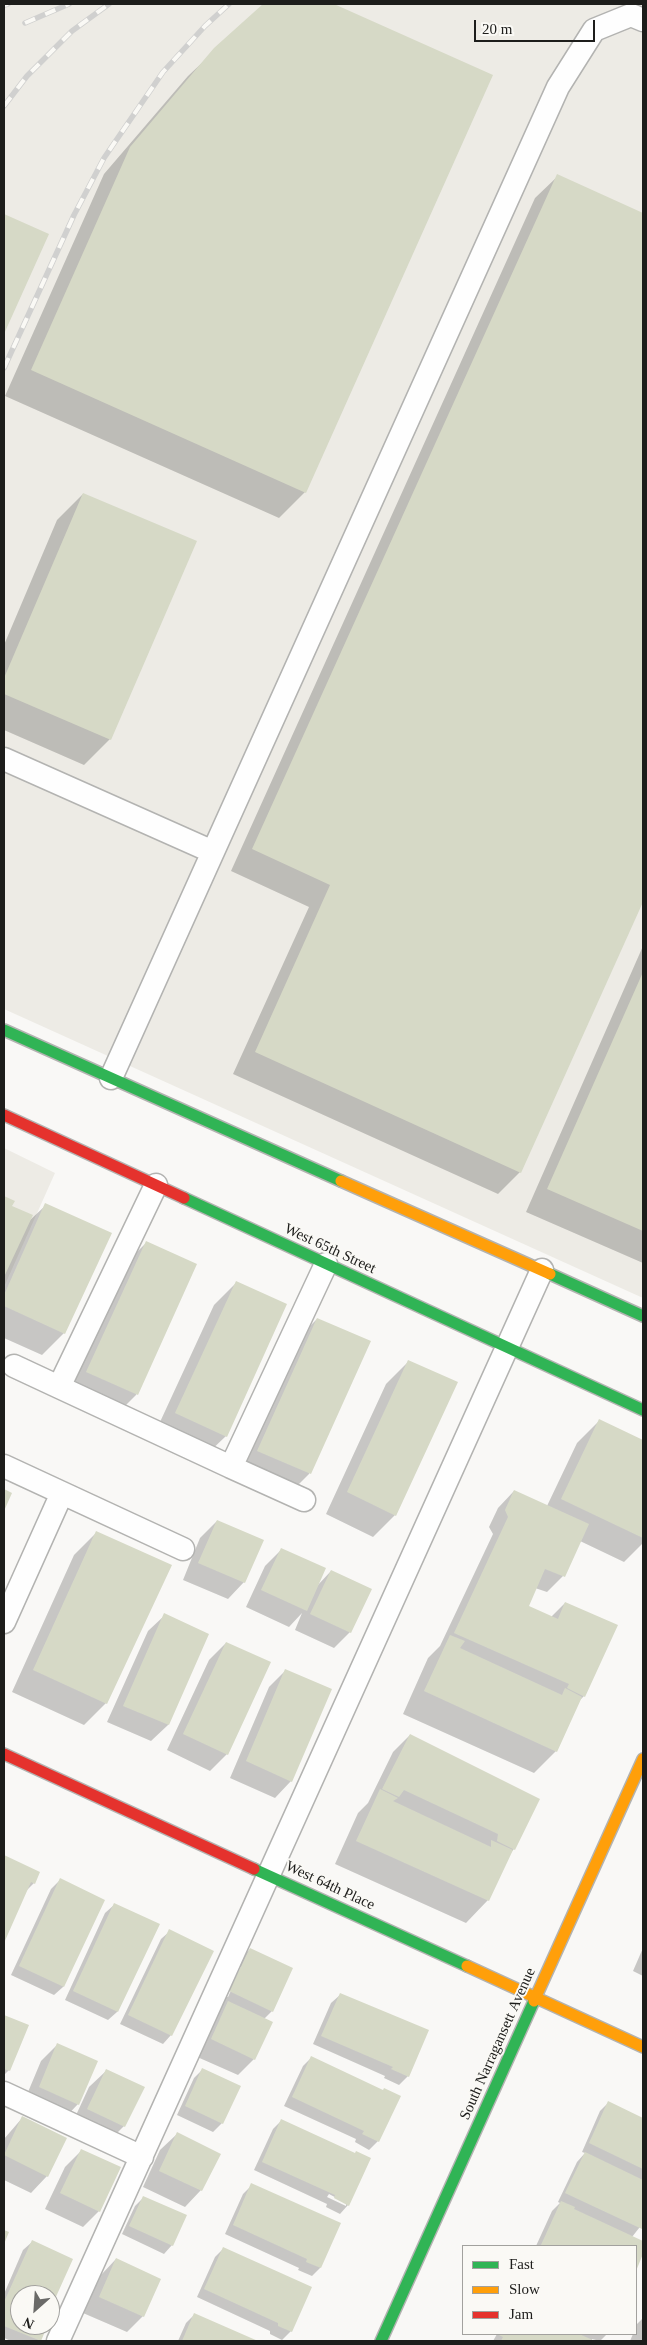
<!DOCTYPE html>
<style>
body{margin:0}
#map{position:relative;width:647px;height:2345px;overflow:hidden;background:#f9f8f6;font-family:Georgia,serif}
canvas{display:block}
.frame{position:absolute;inset:0;border:5px solid #1d1d1b;pointer-events:none}
.legend{position:absolute;left:462px;top:2245px;width:175px;height:90px;box-sizing:border-box;background:#faf9f5;border:1px solid #a2a19e;margin:0;padding:6px 9px;list-style:none;font-size:15px;color:#1d1d1b}
.legend li{display:flex;align-items:center;gap:10px;height:25px}
.legend b{width:25px;border:1px solid #a2a19e}
.north{position:absolute;left:10px;top:2285px;width:50px;height:50px;box-sizing:border-box;background:#faf9f5;border:1px solid #a2a19e;border-radius:50%;rotate:206deg;font-size:14px;font-weight:700;line-height:20px;text-align:center;color:#1d1d1b}
.north::after{content:'';display:block;margin:auto;width:18px;height:22px;background:#6a6a68;clip-path:polygon(50% 0,100% 100%,50% 72%,0 100%)}
.scale{position:absolute;left:474px;top:20px;width:121px;height:22px;box-sizing:border-box;border:2px solid #1d1d1b;border-top:0;padding-left:6px;font-size:15px;line-height:18px;white-space:nowrap;color:#1d1d1b;-webkit-text-stroke:4px #faf9f5;paint-order:stroke}
</style>
<div id="map">
<canvas width="647" height="2345"></canvas>
<div class="frame"></div>
<ul class="legend">
<li><b style="height:6px;background:#30b455"></b>Fast</li>
<li><b style="height:6px;background:#ff9f0a"></b>Slow</li>
<li><b style="height:6px;background:#e5322d"></b>Jam</li>
</ul>
<div class="north">N</div>
<div class="scale">20 m</div>
</div>
<script>
const g = document.querySelector('canvas').getContext('2d');
g.lineJoin = 'round';
function fill(path, color) {
  g.fillStyle = color;
  g.fill(path, 'evenodd');
}
function shape(rows) {
  const path = new Path2D();
  for (const r of rows) {
    path.moveTo(r[0], r[1]);
    for (let i = 2; i < r.length; i += 2) path.lineTo(r[i], r[i + 1]);
  }
  return path;
}
function stroke(path, color, width, dash) {
  g.strokeStyle = color;
  g.lineWidth = width;
  g.lineCap = dash ? 'butt' : 'round';
  g.setLineDash(dash || []);
  g.stroke(path);
}
function label(font, color, halo, rows, align = 'center') {
  g.font = font + ' Georgia,serif';
  g.lineWidth = 4;
  g.setLineDash([]);
  g.textBaseline = 'middle';
  g.strokeStyle = halo;
  g.fillStyle = color;
  for (const [text, x, y, turn = 0] of rows) {
    g.save();
    g.translate(x, y);
    g.rotate((+turn || 0) * Math.PI / 180);
    g.textAlign = isNaN(turn) ? turn : align;
    if (halo) g.strokeText(text, 0, 0);
    g.fillText(text, 0, 0);
    g.restore();
  }
}
fill(shape([
 [4,4,643,4,643,1298,4,1009],
 [4,1148,55,1173,4,1287]
]), '#edebe5');
fill(shape([
 [265,4,331,4,491,76,305,492,279,518,5,396,104,174,188,76],
 [558,176,643,215,643,899,520,1172,498,1194,233,1074,309,907,231,871,535,198],
 [4,216,47,235,4,331],
 [83,494,110,739,84,765,4,730,4,645,57,520],
 [643,946,643,1263,526,1212],
 [4,1197,13,1202,11,1206,28,1222,46,1205,64,1333,42,1355,4,1338],
 [146,1243,195,1265,136,1395,114,1417,65,1395,124,1265],
 [236,1283,226,1436,203,1458,154,1435,214,1305],
 [317,1319,369,1342,309,1474,287,1496,236,1474,295,1341],
 [409,1361,395,1515,373,1537,326,1514,386,1384],
 [599,1421,643,1442,643,1543,624,1562,580,1541,563,1576,547,1592,535,1588,527,1606,551,1617,565,1603,584,1696,578,1702,556,1751,534,1773,403,1714,428,1658,440,1646,493,1534,489,1527,498,1508,514,1491,547,1506,577,1443],
 [217,1521,244,1582,228,1599,183,1580,200,1538],
 [96,1533,106,1703,84,1725,12,1692,74,1555],
 [282,1549,317,1586,331,1571,350,1632,334,1648,295,1630,302,1613,289,1627,246,1607,265,1566],
 [165,1615,207,1634,168,1725,151,1741,107,1722,148,1631],
 [226,1643,227,1754,210,1771,167,1750,209,1660],
 [285,1671,291,1781,275,1798,230,1778,269,1687],
 [410,1735,514,1849,509,1855,488,1900,466,1923,335,1864,358,1813,368,1803,393,1752],
 [4,1857,38,1872,34,1883,26,1891,4,1940],
 [60,1880,103,1900,63,1987,54,1995,11,1975,51,1889],
 [114,1905,158,1924,117,2012,108,2020,65,2000,105,1913],
 [170,1931,171,2035,163,2044,120,2024,161,1939],
 [643,1948,643,1976,633,1971],
 [250,1949,272,2011,264,2019,254,2059,238,2075,195,2056,212,2019,220,2011,214,2008,233,1966],
 [239,1967,242,1967,228,1997,225,1996],
 [340,1995,408,2076,399,2085,384,2078,385,2076,313,2044,331,2003],
 [4,2016,27,2026,9,2070,4,2075],
 [58,2044,78,2104,62,2121,23,2104,41,2061],
 [311,2058,378,2141,369,2150,355,2142,356,2139,284,2106,303,2066],
 [203,2069,222,2123,213,2132,177,2115,194,2078],
 [106,2071,124,2126,107,2143,71,2126,89,2087],
 [608,2103,643,2119,643,2223,632,2237,643,2242,643,2251,636,2268,636,2246,536,2246,552,2211,560,2203,558,2202,577,2162,585,2153,582,2152,600,2111],
 [23,2117,47,2176,31,2193,4,2180,4,2139],
 [281,2121,348,2205,340,2214,326,2207,327,2204,254,2170,273,2129],
 [329,2194,346,2203,346,2206,327,2197],
 [177,2134,201,2190,185,2207,143,2187,160,2150],
 [81,2151,99,2211,83,2227,45,2209,65,2167],
 [252,2185,339,2223,320,2268,312,2276,298,2270,299,2268,225,2234,243,2194],
 [144,2197,172,2245,164,2254,122,2234,135,2206],
 [32,2242,71,2259,50,2307,50,2295,20,2295,20,2325,42,2325,41,2328,45,2330,40,2341,11,2341,4,2338,4,2294,23,2250],
 [223,2249,291,2331,282,2340,270,2334,270,2331,197,2297,215,2257],
 [116,2259,143,2316,127,2332,83,2313,100,2276],
 [194,2315,255,2341,178,2341,186,2323],
 [643,2318,643,2341,630,2341,633,2334,636,2334,637,2324],
 [497,2334,607,2334,600,2341,592,2339,592,2341,493,2341]
]), '#0003');
fill(shape([
 [263,4,334,4,493,75,306,493,31,370,130,147,214,48],
 [557,174,643,213,643,902,521,1173,255,1052,330,885,252,849],
 [4,214,49,234,4,334],
 [83,493,197,541,111,740,4,694,4,678],
 [643,972,643,1231,547,1189],
 [4,1196,15,1201,12,1206,33,1215,4,1277],
 [45,1203,112,1233,65,1334,4,1306,4,1295],
 [146,1241,197,1264,138,1395,86,1372],
 [236,1281,287,1304,227,1437,175,1413],
 [317,1318,371,1341,311,1474,257,1451],
 [408,1360,458,1382,396,1516,347,1492],
 [599,1419,643,1440,643,1538,561,1499],
 [4,1489,12,1493,4,1511],
 [514,1490,589,1524,565,1577,545,1569,529,1606,558,1619,565,1602,618,1625,585,1697,567,1688,569,1684,454,1633,508,1517,505,1510],
 [217,1520,264,1540,245,1583,198,1563],
 [96,1531,172,1565,107,1704,33,1670],
 [281,1548,326,1568,307,1611,261,1590],
 [331,1570,372,1589,351,1633,310,1614],
 [164,1613,209,1634,169,1725,123,1706],
 [450,1635,465,1641,460,1648,562,1695,565,1688,582,1697,557,1752,424,1691],
 [226,1642,271,1662,228,1755,183,1734],
 [285,1669,332,1689,292,1782,246,1761],
 [410,1734,540,1799,515,1850,497,1841,498,1834,404,1790,399,1797,382,1789],
 [380,1789,398,1798,393,1801,491,1847,491,1840,513,1850,489,1901,356,1841],
 [4,1855,40,1872,35,1884,31,1882,4,1943],
 [60,1878,105,1900,64,1987,19,1966],
 [114,1903,160,1924,118,2012,73,1991],
 [169,1929,214,1951,172,2036,128,2015],
 [250,1948,293,1968,273,2012,229,1991],
 [340,1993,429,2030,409,2077,391,2069,393,2067,321,2036],
 [228,2001,273,2022,255,2060,211,2039],
 [4,2015,29,2025,10,2071,4,2069],
 [57,2043,98,2061,79,2105,39,2087],
 [311,2056,383,2090,384,2088,401,2096,379,2142,362,2134,364,2131,292,2097],
 [202,2068,241,2086,223,2124,185,2106],
 [106,2069,145,2087,125,2127,87,2109],
 [608,2101,643,2118,643,2169,589,2143],
 [22,2116,67,2138,48,2177,4,2155],
 [281,2119,355,2153,356,2151,371,2158,349,2206,334,2198,335,2195,262,2162],
 [177,2132,221,2154,202,2191,159,2171],
 [81,2149,121,2167,100,2212,60,2193],
 [585,2152,643,2180,642,2229,565,2193],
 [251,2183,341,2223,321,2268,306,2262,307,2259,233,2225],
 [143,2196,187,2215,173,2246,129,2226],
 [561,2201,575,2207,574,2209,643,2241,643,2254,636,2271,636,2246,541,2245],
 [4,2230,9,2232,4,2244],
 [32,2240,73,2259,50,2310,50,2295,20,2295,20,2325,43,2325,42,2327,46,2329,41,2341,4,2326,4,2302],
 [223,2247,312,2287,292,2332,278,2326,278,2323,204,2289],
 [116,2258,161,2279,144,2317,99,2297],
 [194,2313,258,2341,182,2341],
 [497,2334,579,2334,595,2341,501,2341,503,2337]
]), '#d6d9c6');
const lane = shape([
 [4,759,213,852],
 [111,1078,558,87,594,30,631,15,643,20],
 [156,1185,59,1387,231,1467,326,1264],
 [14,1366,59,1387],
 [4,1466,183,1549],
 [231,1467,304,1500],
 [4,1622,62,1493],
 [4,2093,142,2157],
 [58,2341,542,1270]
]);
const fast = shape([
 [4,1030,341,1181],
 [184,1198,643,1410],
 [550,1274,643,1316],
 [254,1869,467,1966],
 [381,2341,534,2001]
]);
const slow = shape([
 [341,1181,550,1274],
 [467,1966,643,2047],
 [534,2001,643,1759]
]);
const jam = shape([
 [4,1115,184,1198],
 [4,1754,254,1869]
]);
stroke(lane, '#b3b3b1', 25);
stroke(fast, '#b3b3b1', 14);
stroke(slow, '#b3b3b1', 14);
stroke(jam, '#b3b3b1', 14);
stroke(lane, '#fefefe', 22);
stroke(fast, '#30b455', 11);
stroke(slow, '#ff9f0a', 11);
stroke(jam, '#e5322d', 11);
const rail = shape([
 [4,5,8,4],
 [25,23,69,4],
 [4,106,27,76,72,31,109,4],
 [4,368,74,215,104,158,163,72,205,26,229,4]
]);
stroke(rail, '#d0d0cf', 5.5);
stroke(rail, '#faf9f5', 4, [11]);
label('15px', '#1d1d1b', '#faf9f5', [
 ["West 65th Street",330,1249,25],
 ["West 64th Place",330,1886,25],
 ["South Narragansett Avenue",498,2044,-66]
]);
</script>
